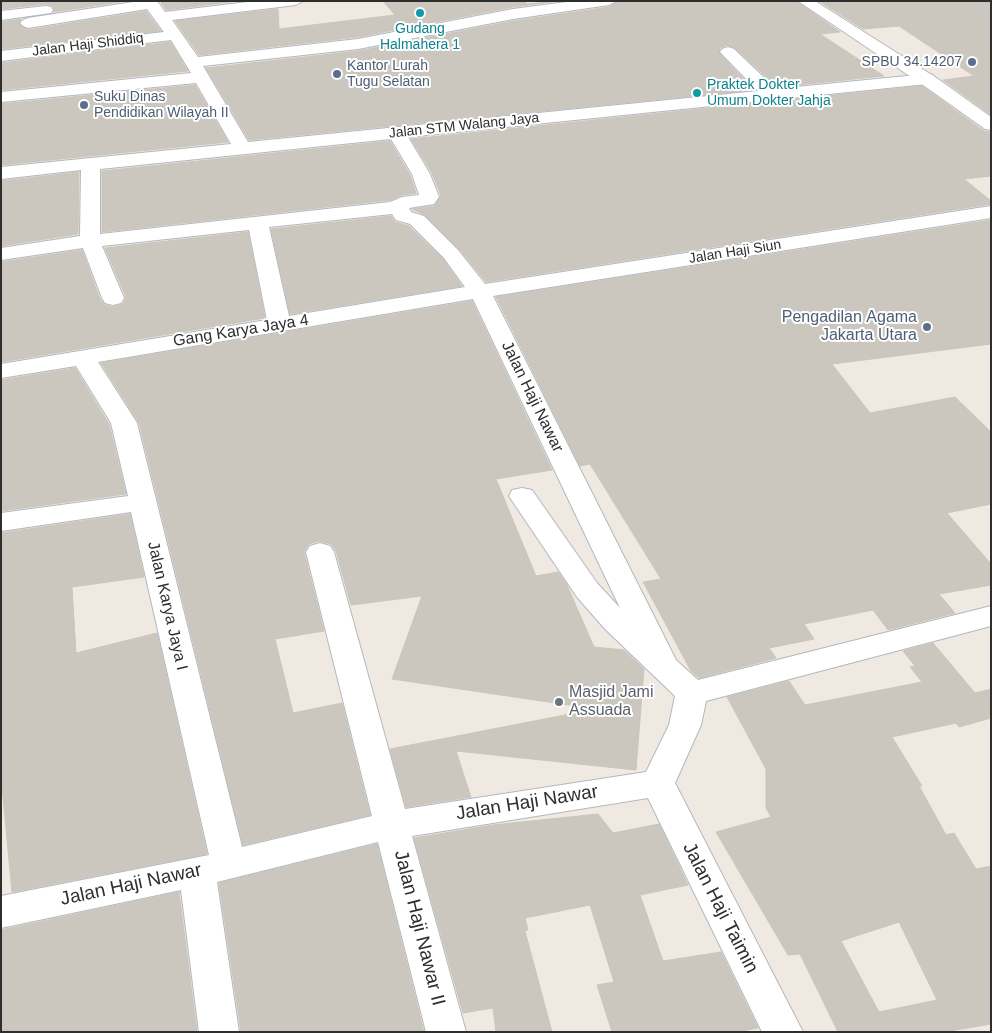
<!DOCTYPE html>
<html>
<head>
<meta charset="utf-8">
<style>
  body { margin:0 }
  #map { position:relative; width:992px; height:1033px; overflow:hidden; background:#efe9e1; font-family:Helvetica,sans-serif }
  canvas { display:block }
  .frame { position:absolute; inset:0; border:2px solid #2e2e2e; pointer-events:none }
</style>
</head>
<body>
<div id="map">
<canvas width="992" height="1033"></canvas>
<div class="frame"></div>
</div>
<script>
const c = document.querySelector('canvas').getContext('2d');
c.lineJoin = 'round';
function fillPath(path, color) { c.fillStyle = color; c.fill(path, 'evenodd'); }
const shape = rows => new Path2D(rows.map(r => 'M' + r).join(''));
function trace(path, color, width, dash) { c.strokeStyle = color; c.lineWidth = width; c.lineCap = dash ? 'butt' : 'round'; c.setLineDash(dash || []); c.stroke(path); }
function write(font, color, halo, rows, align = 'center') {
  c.font = font + ' Helvetica,sans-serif'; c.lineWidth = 4; c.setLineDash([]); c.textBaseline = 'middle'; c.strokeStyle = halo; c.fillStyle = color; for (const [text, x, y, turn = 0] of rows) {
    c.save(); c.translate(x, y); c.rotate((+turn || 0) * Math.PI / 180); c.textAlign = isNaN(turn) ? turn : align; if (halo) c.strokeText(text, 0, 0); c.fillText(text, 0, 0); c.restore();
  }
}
const building = shape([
  [1,1,126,1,54,12,53,6,46,4,1,9,1,1],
  [160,1,238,1,166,10,160,1],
  [383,1,524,1,527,4,558,1,513,7,358,37,199,55,175,21,278,9,279,29,395,15,383,1],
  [618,1,796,1,840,32,820,34,884,76,777,87,735,48,727,45,720,48,719,53,754,90,249,140,206,68,358,51,513,21,609,7,618,1],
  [819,1,991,1,991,115,943,80,974,76,899,26,863,29,819,1],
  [146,11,161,31,1,49,1,22,21,19,19,24,28,30,146,11],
  [170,42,188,71,1,90,1,63,170,42],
  [195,85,228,142,1,165,1,104,195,85],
  [922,86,984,131,991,132,991,176,964,179,991,201,991,204,486,282,459,249,425,215,412,209,434,206,441,196,432,173,411,139,922,86],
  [390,141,410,175,416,193,402,195,390,200,102,232,102,171,390,141],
  [79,172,78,234,1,246,1,181,79,172],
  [391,216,395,222,409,226,443,259,462,286,290,314,271,229,391,216],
  [991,220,991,344,832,364,870,413,955,397,991,432,991,504,947,513,991,564,991,585,939,594,955,613,888,630,873,610,804,624,814,639,769,648,776,658,699,678,691,671,643,582,661,579,590,464,580,466,496,297,991,220],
  [248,232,265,318,1,362,1,262,82,250,100,299,105,305,113,307,123,304,126,297,105,248,248,232],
  [472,301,552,470,496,479,536,576,558,572,566,583,594,647,624,650,644,669,636,770,456,751,471,797,406,807,390,749,596,709,392,679,422,596,351,605,336,551,331,544,319,541,309,544,304,552,324,631,275,639,293,713,342,703,370,815,243,845,139,423,101,363,472,301],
  [75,368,109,424,126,494,1,511,1,380,75,368],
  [130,514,144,577,72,587,76,653,157,633,207,854,12,892,1,776,1,533,130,514],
  [933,643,975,693,991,689,991,718,959,727,956,723,892,737,922,786,919,786,946,835,954,833,976,869,991,866,991,1024,944,1032,838,1032,800,954,788,955,716,832,771,817,766,808,766,769,727,697,789,681,805,705,922,682,910,667,915,666,903,651,933,643],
  [899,922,937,1000,879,1012,841,941,899,922],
  [598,814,613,833,659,824,688,885,640,895,663,961,721,952,758,1028,736,1032,612,1032,597,985,614,982,590,905,525,918,528,930,525,931,552,1032,496,1032,493,1008,463,1013,414,838,493,825,598,814],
  [377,844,424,1032,241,1032,219,883,377,844],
  [179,892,197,1032,1,1032,1,930,179,892]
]);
fillPath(building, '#cbc7bf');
trace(building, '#cbc5ba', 1);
const street = shape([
  [140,1,157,1,165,12,256,1,303,1,296,5,172,20,198,57,358,39,513,9,574,1,616,1,609,5,513,19,358,49,203,66,248,142,758,91,720,52,722,49,728,47,734,49,776,89,927,74,933,75,935,79,933,83,927,84,408,137,430,174,439,197,434,204,409,208,411,212,424,216,458,250,485,284,991,206,991,218,493,296,676,660,698,680,991,606,991,626,706,701,701,725,675,783,803,1032,762,1032,648,798,412,836,466,1032,426,1032,378,842,217,882,239,1032,199,1032,181,890,1,928,1,896,209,855,131,512,1,531,1,513,128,496,111,423,76,366,1,378,1,364,267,320,249,230,102,246,124,298,121,303,113,305,105,303,102,298,83,248,1,260,1,248,80,236,81,170,1,179,1,167,231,144,196,83,1,102,1,92,191,73,171,40,1,61,1,51,164,32,147,9,28,28,23,26,20,23,23,20,28,18,140,1],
  [391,139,412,174,419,195,402,197,390,202,100,234,100,169,391,139],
  [392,214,396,220,410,224,444,258,465,287,289,316,269,227,392,214],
  [473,299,620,608,597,583,532,490,522,488,512,490,509,496,577,597,605,629,675,696,669,725,646,772,405,809,334,552,330,546,320,543,310,546,306,552,372,816,242,847,137,423,98,362,473,299],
  [46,6,51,7,53,10,51,13,1,20,1,11,46,6]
]);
const secondary = shape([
  [798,1,815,1,938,79,991,117,991,130,985,129,926,87,798,1]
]);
trace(street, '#b4b7c1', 2);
trace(secondary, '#b4b7c1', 2);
fillPath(street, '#fff');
fillPath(secondary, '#fff');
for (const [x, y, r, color] of [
  [420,13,5,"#0f9aa8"],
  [972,62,5,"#5c6f8a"],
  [337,74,5,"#5c6f8a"],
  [697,93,5,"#0f9aa8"],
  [84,105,5,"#5c6f8a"],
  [927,327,5,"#5c6f8a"],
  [559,702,5,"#6b7280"]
]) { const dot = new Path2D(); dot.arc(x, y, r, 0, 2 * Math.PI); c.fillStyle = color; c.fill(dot); trace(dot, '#fff', 2); }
write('14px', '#0d838f', '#fff', [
  ["Gudang",420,29],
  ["Halmahera 1",420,45],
  ["Praktek Dokter",707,85,"left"],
  ["Umum Dokter Jahja",707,101,"left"]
]);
write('14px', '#2e2e2e', '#fff', [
  ["Jalan Haji Shiddiq",88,45,-7],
  ["Jalan STM Walang Jaya",464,126,-6],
  ["Jalan Haji Siun",735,252,-9]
]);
write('14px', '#4e5e75', '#fff', [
  ["SPBU 34.14207",962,62,"right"],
  ["Kantor Lurah",347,66],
  ["Tugu Selatan",347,82],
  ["Suku Dinas",94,97],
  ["Pendidikan Wilayah II",94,113]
], 'left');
write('16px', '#4e5e75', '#fff', [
  ["Pengadilan Agama",917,318],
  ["Jakarta Utara",917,336]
], 'right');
write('16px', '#2e2e2e', '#fff', [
  ["Gang Karya Jaya 4",241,331,-9],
  ["Jalan Haji Nawar",532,397,64],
  ["Jalan Karya Jaya I",167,606,77]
]);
write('16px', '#5b616d', '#fff', [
  ["Masjid Jami",569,693],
  ["Assuada",569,711]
], 'left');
write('19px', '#2e2e2e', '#fff', [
  ["Jalan Haji Nawar",527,803,-9],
  ["Jalan Haji Nawar",131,885,-12],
  ["Jalan Haji Taimin",720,908,63],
  ["Jalan Haji Nawar II",419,928,76]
]);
</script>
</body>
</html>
